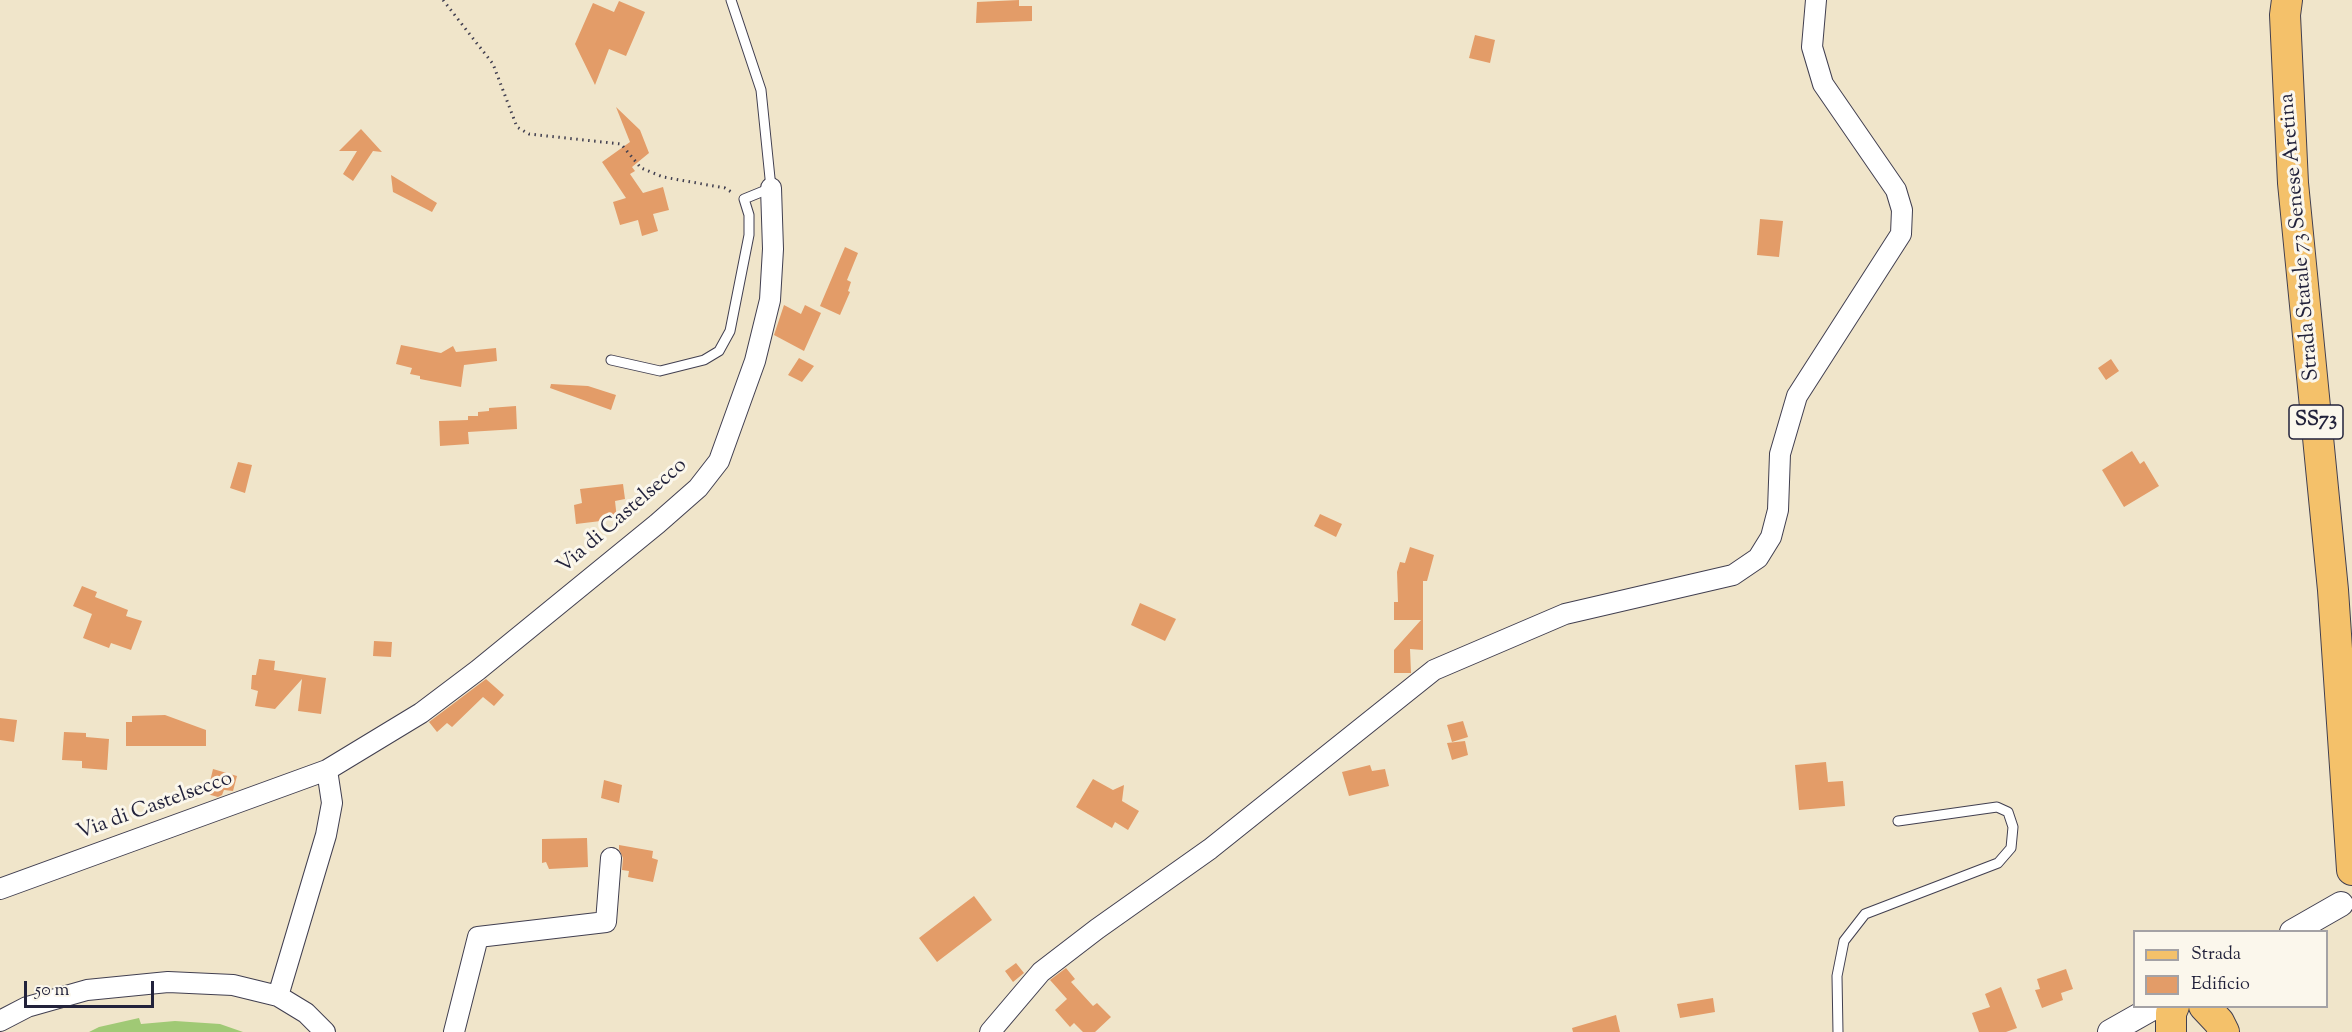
<!DOCTYPE html>
<html>
<head>
<meta charset="utf-8">
<style>
  body { margin:0 }
  #map { position:relative; width:2352px; height:1032px; overflow:hidden; background:#f0e5ca; font-family:"Sorts Mill Goudy",serif }
  canvas { display:block }
  .legend { position:absolute; left:2133px; top:930px; width:195px; height:78px; box-sizing:border-box; background:#fbf7ec; border:2px solid #a4a2a5; margin:0; padding:8px 10px; list-style:none; font-size:18px; color:#22223b }
  .legend li { display:flex; align-items:center; gap:12px; height:30px }
  .legend b { width:30px; border:2px solid #a4a2a5 }
  .scale { position:absolute; left:24px; top:981px; width:130px; height:27px; box-sizing:border-box; border:3px solid #22223b; border-top:0; padding-left:8px; font-size:18px; line-height:21px; white-space:nowrap; color:#22223b; -webkit-text-stroke:4px #fbf7ec; paint-order:stroke }
</style>
</head>
<body>
<div id="map">
<canvas width="2352" height="1032"></canvas>
<ul class="legend">
<li><b style="height:8px;background:#f4c16a"></b>Strada</li>
<li><b style="height:16px;background:#e39c68"></b>Edificio</li>
</ul>
<div class="scale">50 m</div>
</div>
<script>
const c = document.querySelector('canvas').getContext('2d');
c.lineJoin = 'round';
function fillPath(path, color) { c.fillStyle = color; c.fill(path, 'evenodd'); }
const shape = rows => new Path2D(rows.map(r => 'M' + r).join(''));
function trace(path, color, width, dash) { c.strokeStyle = color; c.lineWidth = width; c.lineCap = dash ? 'butt' : 'round'; c.setLineDash(dash || []); c.stroke(path); }
function write(font, color, halo, rows, align = 'center') {
  c.font = font + ' "Sorts Mill Goudy",serif'; c.lineWidth = 6; c.setLineDash([]); c.textBaseline = 'middle'; c.strokeStyle = halo; c.fillStyle = color; for (const [text, x, y, turn = 0] of rows) {
    c.save(); c.translate(x, y); c.rotate((+turn || 0) * Math.PI / 180); c.textAlign = isNaN(turn) ? turn : align; if (halo) c.strokeText(text, 0, 0); c.fillText(text, 0, 0); c.restore();
  }
}
fillPath(shape([
  [139,1018,141,1024,175,1021,220,1024,243,1032,89,1032,99,1027]
]), '#a0c975');
fillPath(shape([
  [1019,0,1019,6,1032,6,1032,21,976,23,977,2],
  [619,1,645,12,626,56,609,49,595,85,575,44,593,3,614,12],
  [1475,35,1495,40,1490,63,1469,58],
  [616,107,640,130,649,153,632,167,635,171,630,174,643,193,663,187,669,210,653,214,658,231,642,236,638,220,620,225,613,202,626,198,602,162,630,142],
  [361,129,382,152,373,151,353,181,343,174,357,151,339,151],
  [391,175,437,203,432,212,393,192],
  [1760,219,1783,221,1779,257,1757,255],
  [845,247,858,253,847,280,851,282,848,291,850,292,840,315,820,306],
  [784,305,801,314,805,305,821,313,804,351,774,335],
  [401,345,441,353,453,346,456,352,496,348,497,361,464,365,461,387,420,379,420,376,410,374,412,368,396,364],
  [799,358,814,366,802,382,788,375],
  [2111,359,2119,371,2106,380,2098,368],
  [551,384,588,386,616,395,611,410,550,388],
  [516,406,517,429,468,432,469,444,440,446,439,421,468,420,468,425,468,416,478,416,478,412,489,411,489,408],
  [2132,451,2140,464,2144,461,2159,486,2124,507,2102,470],
  [238,462,252,465,245,493,230,488],
  [623,484,625,499,615,501,617,519,576,524,574,505,582,503,580,489],
  [1320,514,1342,524,1336,537,1314,526],
  [1410,547,1434,555,1427,581,1423,581,1423,650,1410,649,1411,673,1394,673,1394,650,1421,620,1394,620,1394,602,1398,602,1397,572,1400,562,1405,563],
  [82,586,97,592,95,597,128,610,126,616,142,621,131,650,111,643,109,648,83,638,92,614,73,606],
  [1140,603,1176,619,1165,641,1131,625],
  [374,641,392,642,391,657,373,656],
  [259,659,275,661,274,670,326,678,321,714,298,711,302,679,275,709,255,706,258,691,251,689,252,675,256,675],
  [486,679,504,695,494,706,483,697,452,727,447,723,437,732,429,722],
  [165,715,206,730,206,746,126,746,126,722,132,722,132,716],
  [0,718,17,720,14,742,0,740],
  [1463,721,1468,737,1452,742,1447,725],
  [64,732,86,733,86,737,109,739,107,770,82,768,82,761,62,760],
  [1465,741,1468,755,1452,760,1447,743],
  [1826,762,1828,782,1843,781,1845,806,1799,810,1795,765],
  [1370,765,1372,771,1385,769,1389,786,1349,796,1342,772],
  [213,769,237,776,233,791,224,790,222,795,218,797,207,794],
  [1093,779,1113,790,1124,785,1122,801,1139,811,1128,830,1115,822,1112,828,1076,807],
  [604,780,622,785,619,803,601,798],
  [587,838,588,867,549,869,546,862,542,863,542,839],
  [619,845,653,851,652,858,658,860,653,882,628,877,629,871,622,870,623,858,619,849],
  [974,896,992,920,937,962,919,938],
  [1016,963,1024,973,1013,982,1005,971],
  [1066,968,1075,979,1071,982,1093,1006,1097,1003,1111,1017,1095,1032,1083,1032,1074,1023,1070,1027,1055,1010,1067,999,1050,980],
  [2066,969,2073,989,2061,993,2063,1000,2042,1008,2035,990,2040,989,2037,979],
  [2001,987,2017,1028,2006,1032,1979,1032,1972,1013,1990,1007,1985,994],
  [1713,998,1715,1012,1680,1018,1677,1004],
  [1616,1015,1620,1032,1573,1032,1572,1028]
]), '#e39c68');
const service = shape([
  [611,360,660,371,704,360,719,351,730,331,749,235,749,215,744,199,771,188,761,90,731,0],
  [1838,1032,1837,976,1844,941,1865,914,1998,863,2011,848,2013,827,2008,812,1997,807,1898,821]
]);
const minor = shape([
  [0,889,327,770],
  [278,996,326,835,332,803,327,770,421,713,478,670,657,524,698,488,719,461,755,361,770,300,773,249,771,188],
  [0,1021,27,1007,87,990,168,982,233,985,278,996,306,1013,325,1032],
  [454,1032,478,937,606,922,611,858],
  [990,1032,1041,972,1097,929,1210,849,1434,670,1565,614,1733,575,1758,558,1771,537,1778,510,1780,454,1797,396,1901,234,1902,210,1896,190,1823,84,1812,47,1816,0]
]);
const tertiary = shape([
  [2292,932,2341,904],
  [2110,1032,2156,1006]
]);
const primary = shape([
  [2287,0,2285,15,2293,183,2333,590,2352,870],
  [2204,1006,2219,1022,2224,1032],
  [2171,1032,2171,1013,2174,1006]
]);
trace(service, '#413f50', 11);
trace(minor, '#413f50', 22);
trace(tertiary, '#413f50', 26);
trace(primary, '#413f50', 32);
trace(shape([
  [443,0,493,64,517,127,529,134,621,144,641,168,663,177,725,188,733,193]
]), '#413f50', 3, [1.5, 4.5]);
trace(service, '#fff', 9);
trace(minor, '#fff', 20);
trace(tertiary, '#fff', 24);
trace(primary, '#f4c16a', 30);
for (const [x, y, w] of [
  [2316,422,54]
]) { const box = new Path2D(); box.roundRect(x - w / 2, y - 17, w, 34, 4.5); c.fillStyle = '#fbf7ec'; c.fill(box); trace(box, '#22223b', 1.5); }
write('bold 20px', '#22223b', null, [
  ["SS73",2316,422]
]);
write('21px', '#22223b', '#fbf7ec', [
  ["Strada Statale 73 Senese Aretina",2301,237,-95],
  ["Via di Castelsecco",623,517,-41],
  ["Via di Castelsecco",155,807,-20]
]);
</script>
</body>
</html>
